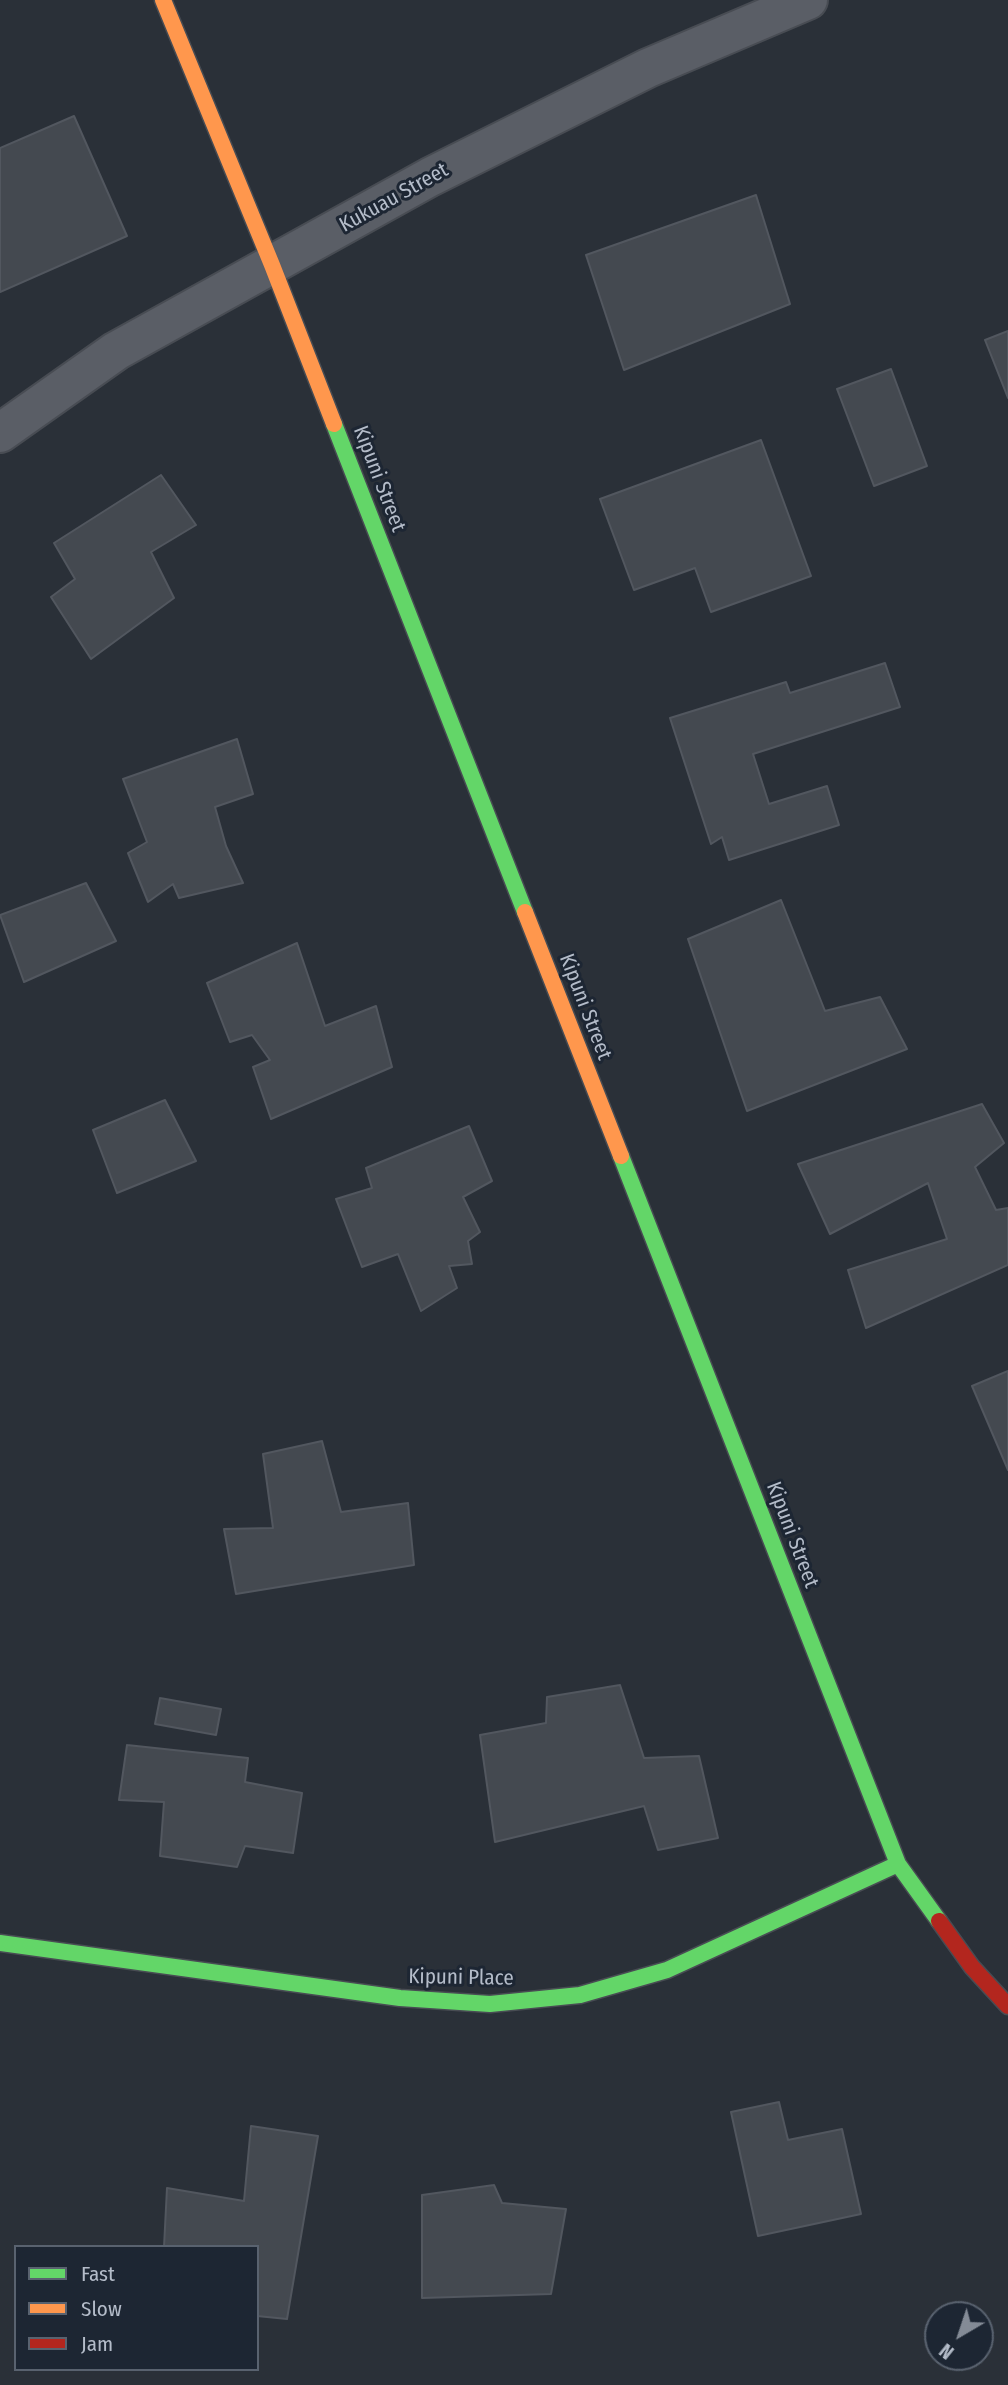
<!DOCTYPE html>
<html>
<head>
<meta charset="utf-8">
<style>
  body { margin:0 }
  #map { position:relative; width:1008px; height:2385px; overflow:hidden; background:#2a3038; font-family:"Fira Sans Condensed",sans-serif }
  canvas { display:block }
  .legend { position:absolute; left:14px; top:2245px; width:245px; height:126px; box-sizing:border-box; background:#1d2633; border:2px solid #59626f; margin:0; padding:9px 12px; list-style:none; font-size:21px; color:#b4bcc9 }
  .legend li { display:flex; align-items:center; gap:14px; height:35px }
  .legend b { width:35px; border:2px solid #59626f }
  .north { position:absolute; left:924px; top:2301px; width:70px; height:70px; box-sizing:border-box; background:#1d2633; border:2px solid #59626f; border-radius:50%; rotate:219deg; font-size:19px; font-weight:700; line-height:28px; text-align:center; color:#b4bcc9 }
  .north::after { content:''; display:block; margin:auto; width:24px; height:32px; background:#848b96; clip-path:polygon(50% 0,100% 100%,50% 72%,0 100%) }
</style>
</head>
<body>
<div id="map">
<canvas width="1008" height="2385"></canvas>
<ul class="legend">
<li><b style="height:9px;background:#63d668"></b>Fast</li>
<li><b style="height:9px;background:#ff974d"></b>Slow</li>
<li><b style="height:9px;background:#b3261e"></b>Jam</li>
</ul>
<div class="north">N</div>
</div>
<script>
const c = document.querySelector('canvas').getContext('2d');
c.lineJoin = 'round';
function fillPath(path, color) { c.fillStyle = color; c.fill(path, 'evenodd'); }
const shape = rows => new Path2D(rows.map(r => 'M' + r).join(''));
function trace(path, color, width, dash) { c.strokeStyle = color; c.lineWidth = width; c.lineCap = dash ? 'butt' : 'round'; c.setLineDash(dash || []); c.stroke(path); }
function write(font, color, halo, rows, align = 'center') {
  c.font = font + ' "Fira Sans Condensed",sans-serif'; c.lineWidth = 6; c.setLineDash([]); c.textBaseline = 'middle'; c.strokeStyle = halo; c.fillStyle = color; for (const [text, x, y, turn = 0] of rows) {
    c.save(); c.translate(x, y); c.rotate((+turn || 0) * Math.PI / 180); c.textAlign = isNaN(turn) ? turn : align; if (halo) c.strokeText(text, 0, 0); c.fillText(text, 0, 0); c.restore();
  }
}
const building = shape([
  [74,116,127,236,0,292,0,148,74,116],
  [756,195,790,304,624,370,586,255,756,195],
  [1008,331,1008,398,985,340,1008,331],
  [891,369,927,466,874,486,837,389,891,369],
  [761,440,811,576,711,612,695,568,634,590,600,499,761,440],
  [161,475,196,525,151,552,174,598,91,659,51,597,75,579,54,543,161,475],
  [885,663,900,707,753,754,769,804,827,786,839,825,729,860,722,837,711,844,670,718,786,682,790,693,885,663],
  [237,739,253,794,215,807,226,846,243,883,179,898,173,884,148,902,128,853,147,842,123,779,237,739],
  [86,883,116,941,24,982,0,915,86,883],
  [781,900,825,1011,880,997,907,1049,747,1111,688,939,781,900],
  [297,943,325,1026,376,1006,392,1067,271,1119,253,1067,270,1060,252,1035,230,1042,207,983,297,943],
  [165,1100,196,1161,117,1193,93,1130,165,1100],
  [982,1104,1004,1143,975,1167,996,1210,1008,1208,1008,1265,866,1328,848,1270,947,1239,928,1183,830,1234,798,1164,982,1104],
  [469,1126,492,1181,463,1197,480,1232,468,1241,472,1264,449,1266,457,1288,421,1311,398,1254,362,1267,336,1199,372,1188,366,1168,469,1126],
  [1008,1371,1008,1470,972,1386,1008,1371],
  [322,1441,341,1512,408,1503,414,1565,236,1594,224,1529,273,1528,263,1454,322,1441],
  [620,1685,644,1758,699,1756,718,1838,658,1850,644,1806,495,1842,480,1735,546,1723,547,1697,620,1685],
  [160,1698,221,1709,216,1735,155,1724,160,1698],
  [127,1745,248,1758,245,1782,302,1793,293,1853,245,1846,237,1867,160,1856,164,1802,119,1800,127,1745],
  [779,2102,788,2140,842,2129,861,2214,758,2236,731,2112,779,2102],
  [251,2126,318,2136,287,2319,257,2316,257,2247,164,2247,167,2188,244,2201,251,2126],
  [494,2185,502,2203,566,2209,551,2294,422,2298,422,2195,494,2185]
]);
fillPath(building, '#444950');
trace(building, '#52575f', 2);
const street = shape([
  [0,433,116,351,430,177,648,68,808,0]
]);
const fast = shape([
  [334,424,525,912],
  [621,1156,898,1864,939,1921],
  [0,1943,400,1998,490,2004,580,1995,667,1970,898,1864]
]);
const slow = shape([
  [163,0,272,265,334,424],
  [525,912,621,1156]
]);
const jam = shape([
  [939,1921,972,1967,1008,2006]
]);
trace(street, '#484c53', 42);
trace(fast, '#484c53', 19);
trace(slow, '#484c53', 19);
trace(jam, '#484c53', 19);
trace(street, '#5a5e66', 38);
trace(fast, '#63d668', 16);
trace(slow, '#ff974d', 16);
trace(jam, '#b3261e', 16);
write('21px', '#b4bcc9', '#1d2633', [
  ["Kukuau Street",394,198,-29],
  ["Kipuni Street",379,479,69],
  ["Kipuni Street",585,1007,69],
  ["Kipuni Street",792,1535,69],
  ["Kipuni Place",461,1978,1]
]);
</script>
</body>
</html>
